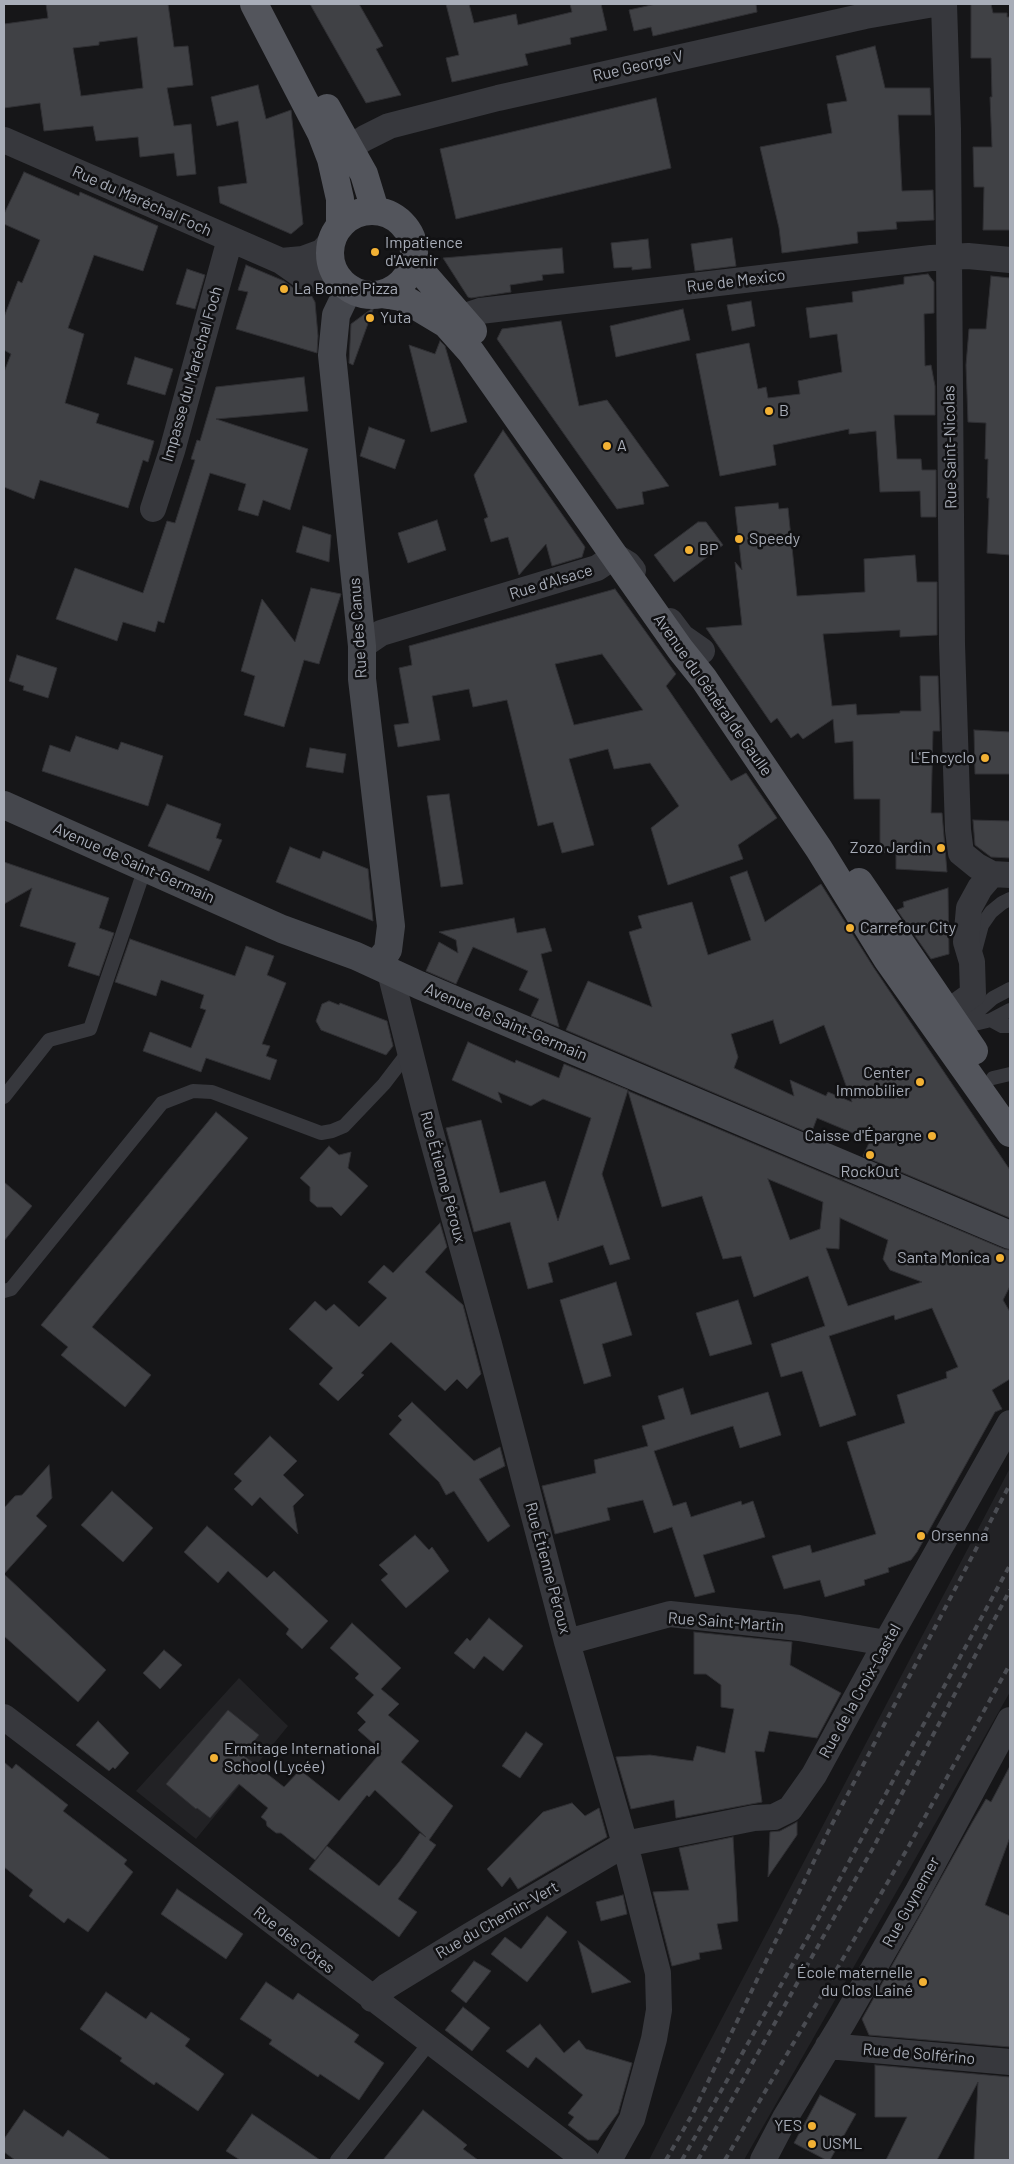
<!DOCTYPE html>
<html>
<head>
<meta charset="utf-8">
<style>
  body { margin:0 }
  #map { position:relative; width:1014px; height:2164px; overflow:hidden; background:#161618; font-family:Barlow,sans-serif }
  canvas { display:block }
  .frame { position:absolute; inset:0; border:5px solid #a8adb8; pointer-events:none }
</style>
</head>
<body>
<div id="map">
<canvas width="1014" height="2164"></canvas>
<div class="frame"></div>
</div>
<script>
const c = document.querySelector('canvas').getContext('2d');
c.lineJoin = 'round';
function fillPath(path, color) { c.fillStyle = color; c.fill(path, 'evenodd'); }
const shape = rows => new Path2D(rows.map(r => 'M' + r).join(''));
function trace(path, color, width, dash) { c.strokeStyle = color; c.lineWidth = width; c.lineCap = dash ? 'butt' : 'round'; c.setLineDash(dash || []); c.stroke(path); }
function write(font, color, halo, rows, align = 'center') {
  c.font = font + ' Barlow,sans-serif'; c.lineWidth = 5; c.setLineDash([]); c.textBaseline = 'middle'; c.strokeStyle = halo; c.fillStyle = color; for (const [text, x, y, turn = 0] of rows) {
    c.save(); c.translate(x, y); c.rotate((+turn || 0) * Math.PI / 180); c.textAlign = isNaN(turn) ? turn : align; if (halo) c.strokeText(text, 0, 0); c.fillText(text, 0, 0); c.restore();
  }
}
fillPath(shape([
  [1010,1468,1010,1692,744,2160,649,2160,698,2064],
  [239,1678,288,1726,196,1839,136,1791]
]), '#222225');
const building = shape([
  [46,4,168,4,174,47,188,46,193,85,167,88,174,126,191,124,196,174,177,176,174,153,140,157,138,137,96,141,93,126,44,131,40,103,4,108,4,24,48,18,46,4],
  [137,37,143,88,81,96,73,48,99,45,99,42,137,37],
  [310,4,359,4,383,46,376,49,401,95,366,103,310,4],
  [446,4,469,4,474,23,516,14,518,25,572,12,570,4,601,4,607,30,570,38,571,44,525,54,528,65,452,82,446,58,459,55,446,4],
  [656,4,756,4,757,12,653,36,651,27,634,31,629,10,656,4],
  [971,4,991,4,993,13,1007,13,1007,17,1010,17,1010,230,983,230,984,187,974,187,973,147,992,147,990,97,992,97,991,58,971,58,971,4],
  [875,46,885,88,930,88,931,115,898,115,902,191,933,190,934,220,896,222,897,229,857,232,858,243,782,253,779,228,760,147,832,133,827,104,847,101,836,56,875,46],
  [258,85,266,119,291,110,303,224,291,234,220,203,218,187,247,183,238,121,217,126,211,97,258,85],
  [656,98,671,168,456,219,440,149,656,98],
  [24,172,79,196,80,192,158,226,143,271,94,255,68,328,84,334,65,403,99,414,96,423,154,441,148,462,143,460,128,508,40,480,34,499,4,487,4,372,11,354,4,350,4,317,18,281,22,283,40,240,4,224,4,214,24,172],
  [732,238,736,266,695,271,691,244,732,238],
  [648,239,651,268,632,270,632,267,614,268,611,243,648,239],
  [562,248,564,273,542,275,543,280,510,285,511,292,471,298,468,297,443,258,562,248],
  [246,265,284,281,296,290,310,293,315,302,318,336,317,353,236,329,248,292,238,290,246,265],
  [187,269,205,275,195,309,176,304,187,269],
  [928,274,934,282,934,313,924,314,925,366,931,365,935,386,935,415,894,415,897,459,921,459,922,470,936,470,936,517,921,517,920,491,880,492,876,431,849,434,849,429,773,445,776,465,720,476,696,354,749,343,758,389,766,387,768,398,800,394,798,381,842,372,837,334,810,338,806,308,853,302,852,292,904,284,904,277,928,274],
  [991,276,1010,278,1010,555,987,553,989,498,987,498,988,459,985,459,986,423,968,422,966,365,969,329,986,329,991,276],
  [751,301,755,326,732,331,727,305,751,301],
  [374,307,353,365,349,363,351,324,374,307],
  [683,309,690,340,616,357,610,326,683,309],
  [561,321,579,406,607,400,669,486,642,492,644,504,617,509,497,339,502,329,561,321],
  [440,341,445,346,467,422,431,432,409,345,435,354,440,341],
  [135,357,173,369,165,395,127,384,135,357],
  [304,377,308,411,216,419,308,449,290,510,263,500,258,516,238,510,246,484,210,473,164,623,158,621,155,632,123,622,117,641,56,619,75,568,143,593,167,521,175,523,195,460,191,459,197,440,200,441,216,387,304,377],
  [369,427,405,440,395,469,360,456,369,427],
  [503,430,585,547,582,557,552,566,546,544,519,575,508,537,491,542,484,519,488,517,474,475,503,430],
  [778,503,779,509,788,508,797,596,865,592,864,559,915,555,917,582,937,582,937,635,900,637,900,630,823,634,832,706,856,704,857,715,900,713,900,711,921,711,920,676,938,676,940,731,933,731,931,813,942,813,947,872,896,869,896,853,880,852,880,799,854,799,853,741,835,743,833,719,803,739,798,733,791,738,777,718,771,723,706,628,742,625,735,562,742,570,735,507,778,503],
  [437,520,446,550,408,563,398,533,437,520],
  [698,522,706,522,723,545,674,582,654,555,698,522],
  [303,526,331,535,329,562,296,552,303,526],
  [311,588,341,594,319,664,304,660,284,727,244,715,255,676,241,671,262,599,295,642,311,588],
  [615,589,676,674,666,686,731,781,746,773,777,818,738,845,743,859,668,885,651,828,679,806,650,763,614,769,608,749,569,759,594,845,562,853,553,822,538,826,507,700,473,707,469,689,432,696,440,740,398,747,394,725,409,723,399,668,412,665,409,646,615,589],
  [602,654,643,710,574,725,555,664,602,654],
  [17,655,57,668,48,698,23,690,24,686,9,681,17,655],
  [974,730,1010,732,1010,774,975,774,974,730],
  [76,736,118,750,121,742,163,756,148,806,42,771,50,745,70,752,76,736],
  [310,748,346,754,343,773,306,767,310,748],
  [449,794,463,884,441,887,427,796,449,794],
  [167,804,221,824,216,838,222,840,209,871,148,846,167,804],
  [973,820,1010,821,1010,858,991,857,975,845,973,820],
  [290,847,320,859,323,851,368,869,373,921,276,882,290,847],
  [4,862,109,898,99,928,114,933,99,976,68,966,76,943,20,926,32,888,4,904,4,862],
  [747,871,765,922,821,884,874,968,1010,1170,1010,1218,863,1156,870,1141,848,1131,817,1118,811,1134,566,1030,588,981,652,1007,629,932,642,928,638,916,692,902,708,955,751,940,730,877,747,871],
  [773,1020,780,1044,824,1025,852,1102,828,1092,826,1096,790,1080,794,1096,734,1068,738,1057,731,1034,773,1020],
  [948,888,949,954,931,959,897,910,904,907,903,902,948,888],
  [514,918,517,933,545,928,552,951,541,954,559,1027,531,1016,539,999,519,990,528,971,473,947,456,984,426,971,439,942,458,953,456,940,439,932,514,918],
  [130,939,235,976,246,946,274,956,267,975,286,983,262,1044,270,1046,266,1056,277,1060,270,1080,206,1058,201,1072,143,1051,150,1032,191,1048,206,1010,200,1008,204,995,161,980,156,996,115,982,130,939],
  [329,1001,339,1005,340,1003,387,1021,393,1046,386,1055,321,1030,316,1021,322,1004,329,1001],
  [468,1042,515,1063,516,1060,559,1078,564,1064,628,1090,602,1174,630,1259,610,1265,603,1245,548,1263,553,1282,528,1289,510,1222,474,1232,446,1128,481,1120,500,1193,545,1181,558,1221,591,1118,543,1099,531,1106,498,1092,502,1103,452,1080,468,1042],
  [628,1091,1004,1249,1010,1250,1010,1286,1003,1300,1010,1312,1010,1379,992,1390,1002,1409,995,1412,917,1552,911,1560,888,1568,889,1572,864,1580,865,1585,825,1597,820,1580,784,1589,772,1556,810,1545,812,1553,876,1534,847,1442,905,1423,897,1395,947,1378,946,1372,958,1367,932,1308,895,1320,894,1315,829,1336,856,1415,820,1427,802,1371,781,1377,771,1344,825,1326,808,1276,754,1297,741,1256,723,1259,702,1196,662,1207,628,1091],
  [768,1179,823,1202,820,1229,790,1240,768,1179],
  [840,1218,888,1240,883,1259,890,1270,922,1282,848,1306,826,1248,839,1249,840,1218],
  [216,1112,248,1138,92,1327,151,1375,125,1407,61,1355,68,1347,41,1325,216,1112],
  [329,1146,339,1155,351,1152,348,1168,368,1186,341,1216,332,1207,317,1207,310,1201,310,1187,300,1178,329,1146],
  [4,1182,32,1206,4,1241,4,1182],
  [440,1223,447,1247,425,1272,463,1305,481,1374,467,1389,457,1379,445,1391,391,1342,361,1373,364,1375,338,1401,319,1384,333,1368,289,1329,315,1301,326,1311,334,1304,359,1327,387,1298,368,1282,384,1265,393,1273,440,1223],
  [616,1282,632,1335,602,1344,611,1376,584,1384,560,1300,616,1282],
  [738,1300,752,1344,710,1356,696,1313,738,1300],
  [683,1388,691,1415,768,1392,781,1435,740,1448,733,1426,654,1451,673,1506,686,1502,691,1517,741,1501,742,1505,753,1501,765,1537,703,1555,715,1592,695,1597,672,1527,654,1533,643,1500,607,1508,610,1520,555,1534,542,1486,596,1473,594,1460,648,1446,642,1426,665,1419,658,1396,683,1388],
  [412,1402,474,1461,500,1447,505,1466,479,1479,510,1526,488,1542,454,1491,446,1495,439,1482,389,1434,402,1420,398,1416,412,1402],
  [270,1436,297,1461,283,1475,304,1495,293,1506,298,1534,260,1497,252,1506,234,1489,242,1481,234,1474,270,1436],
  [49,1465,52,1498,36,1516,47,1526,4,1574,106,1670,78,1702,4,1636,4,1508,15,1496,22,1495,49,1465],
  [112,1491,153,1528,123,1562,81,1525,112,1491],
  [207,1526,267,1578,274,1571,328,1621,302,1649,286,1634,289,1629,228,1571,218,1583,184,1552,207,1526],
  [415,1535,429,1550,432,1547,449,1571,406,1608,381,1580,388,1574,379,1565,415,1535],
  [489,1618,523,1646,503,1671,484,1656,474,1669,454,1653,467,1638,470,1641,489,1618],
  [352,1623,401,1668,381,1689,399,1704,388,1715,419,1741,401,1762,453,1806,429,1840,436,1845,398,1899,417,1912,399,1937,309,1869,327,1846,379,1886,399,1862,420,1833,426,1837,375,1790,369,1797,367,1795,315,1860,281,1833,276,1833,267,1826,266,1821,261,1817,268,1808,239,1784,210,1818,197,1808,196,1809,166,1784,228,1710,259,1735,243,1755,284,1787,300,1770,339,1801,382,1751,358,1730,366,1722,357,1713,374,1695,355,1678,359,1674,330,1648,352,1623],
  [694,1632,792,1642,790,1665,841,1693,817,1738,769,1731,764,1752,755,1751,762,1802,676,1818,674,1800,631,1809,616,1757,650,1755,693,1761,697,1746,725,1753,734,1709,721,1707,721,1685,706,1674,694,1674,694,1632],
  [164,1650,182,1665,160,1689,143,1673,164,1650],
  [98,1721,129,1753,115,1769,113,1767,109,1771,76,1745,98,1721],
  [526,1732,543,1744,520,1778,502,1766,526,1732],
  [4,1762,12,1769,16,1764,68,1805,63,1811,127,1860,124,1864,133,1872,88,1932,68,1918,64,1923,29,1896,33,1890,4,1867,4,1762],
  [1010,1766,1010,1837,985,1905,1010,1916,1010,2047,869,2035,862,2019,973,1821,986,1799,991,1802,1010,1766],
  [572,1803,585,1816,599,1808,607,1837,518,1889,510,1877,502,1887,487,1869,543,1812,572,1803],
  [797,1822,797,1835,768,1877,770,1832,780,1831,797,1822],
  [733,1837,738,1921,717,1924,722,1949,699,1953,700,1959,672,1966,653,1892,689,1890,679,1848,733,1837],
  [177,1889,243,1934,226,1959,161,1914,177,1889],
  [623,1895,627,1914,601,1921,596,1902,623,1895],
  [547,1916,567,1932,527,1982,491,1954,505,1937,521,1949,547,1916],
  [578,1941,631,1982,592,1993,578,1941],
  [474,1961,491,1971,466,2003,451,1991,474,1961],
  [266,1982,293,2000,298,1993,359,2035,354,2042,384,2063,359,2100,320,2074,318,2077,269,2044,272,2040,240,2019,266,1982],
  [106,1992,146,2019,151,2012,190,2039,185,2046,224,2074,198,2111,156,2082,154,2085,120,2061,122,2058,80,2029,106,1992],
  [463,2007,490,2028,472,2051,445,2030,463,2007],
  [540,2024,564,2053,579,2040,586,2049,632,2063,618,2113,598,2140,588,2140,568,2125,574,2117,568,2113,583,2095,536,2057,528,2068,506,2051,540,2024],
  [875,2065,1010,2077,1010,2160,974,2160,978,2082,937,2160,886,2160,907,2117,875,2117,875,2065],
  [820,2095,856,2114,830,2160,826,2160,794,2143,820,2095],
  [24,2110,63,2137,68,2130,111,2160,15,2160,4,2152,4,2139,24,2110],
  [423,2110,467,2145,463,2149,478,2160,383,2160,423,2110],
  [252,2114,320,2160,240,2160,226,2151,252,2114]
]);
fillPath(building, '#404145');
trace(building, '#303034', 1);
trace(shape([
  [975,951,982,925,991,912,1002,903,1010,899],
  [991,1020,1002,1026,1010,1026],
  [962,1027,991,1020,1010,1010],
  [959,1028,993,998,1010,989],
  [993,1078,1010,1074],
  [4,1097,49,1040,90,1029,145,868],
  [4,1291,11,1289,162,1103,193,1091,212,1092,321,1133,332,1131,344,1126,384,1084,410,1050],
  [337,2160,431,2041]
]), '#37383d', 14);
trace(shape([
  [944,4,948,129,952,644,958,830,961,853,977,866,992,874,1010,875],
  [4,140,281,261,304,277,345,285],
  [349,148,365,138,389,126,498,98,865,16,934,4],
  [281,261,303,259,322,252,331,242],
  [462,317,480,311,931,258,968,256,1010,260],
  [153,509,172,451,230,239],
  [670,621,682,637,702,651],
  [362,646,381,633,597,568,615,556,628,564,633,570],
  [390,972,428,1123,489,1344,567,1642,625,1844,658,1973,659,2010,654,2039,632,2119,609,2160],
  [930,1005,935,1012,948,1012,973,994,972,962,966,942,969,908,980,888,992,874],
  [567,1642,670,1614,799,1628,886,1643],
  [4,1717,586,2160],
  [372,1999,387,1986,469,1936,625,1844,754,1818,774,1817,790,1809,814,1775,886,1643,1010,1423],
  [828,2046,1010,2062],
  [763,2160,785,2118,843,2022,918,1891,1010,1720]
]), '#37383d', 26);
trace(shape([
  [349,288,336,315,332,355,362,646,362,679,391,926,388,950,376,965],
  [4,805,282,929,356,956,419,985,1010,1235]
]), '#45474d', 28);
trace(shape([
  [254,4,321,133,331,159,340,199,340,225],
  [327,108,364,174,375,210],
  '330 253a42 42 0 1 1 84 0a42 42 0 1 1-84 0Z',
  [413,262,473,331],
  [381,294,401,297,446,324,471,352,680,649,704,679,819,849,887,959,1010,1133],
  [859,882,974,1051]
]), '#53555c', 28);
trace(shape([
  [666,2160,693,2113,828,1832,1010,1484],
  [682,2160,812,1930,1010,1565],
  [698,2160,873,1848,1010,1590],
  [725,2160,906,1851,1010,1664]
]), '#4a4c52', 4, [6, 5]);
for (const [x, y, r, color] of [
  [375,252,5,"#f2b134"],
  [284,289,5,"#f2b134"],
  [370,318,5,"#f2b134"],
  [769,411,5,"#f2b134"],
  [607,446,5,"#f2b134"],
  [739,539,5,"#f2b134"],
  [689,550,5,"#f2b134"],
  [985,758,5,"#f2b134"],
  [941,848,5,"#f2b134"],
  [850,928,5,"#f2b134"],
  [920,1082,5,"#f2b134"],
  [932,1136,5,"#f2b134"],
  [870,1155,5,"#f2b134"],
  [1000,1258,5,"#f2b134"],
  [921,1536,5,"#f2b134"],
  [214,1758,5,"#f2b134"],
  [923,1982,5,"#f2b134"],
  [812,2126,5,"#f2b134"],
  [812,2144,5,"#f2b134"]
]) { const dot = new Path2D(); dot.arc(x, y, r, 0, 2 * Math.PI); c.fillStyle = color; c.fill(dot); trace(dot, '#111113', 2); }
write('16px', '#a8adb8', '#111113', [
  ["Rue George V",638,66,-13],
  ["Rue du Maréchal Foch",142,201,24],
  ["Rue de Mexico",736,281,-7],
  ["Impasse du Maréchal Foch",192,374,-74],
  ["Rue Saint-Nicolas",950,447,-91],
  ["Rue d'Alsace",551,582,-17],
  ["Rue des Canus",358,628,-94],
  ["Avenue du Général de Gaulle",713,695,55],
  ["Avenue de Saint-Germain",134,863,24],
  ["Avenue de Saint-Germain",506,1022,23],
  ["Rue Étienne Péroux",443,1177,75],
  ["Rue Étienne Péroux",548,1568,75],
  ["Rue Saint-Martin",726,1622,4],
  ["Rue de la Croix-Castel",860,1691,-61],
  ["Rue Guynemer",911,1902,-61],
  ["Rue du Chemin-Vert",497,1920,-30],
  ["Rue des Côtes",294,1940,38],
  ["Rue de Solférino",919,2054,5]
]);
write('16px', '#a8adb8', '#111113', [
  ["Impatience",385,243],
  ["d'Avenir",385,261],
  ["La Bonne Pizza",294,289],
  ["Yuta",380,318],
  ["B",779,411],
  ["A",617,446],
  ["Speedy",749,539],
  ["BP",699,550],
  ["L'Encyclo",975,758,"right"],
  ["Zozo Jardin",931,848,"right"],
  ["Carrefour City",860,928],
  ["Center",910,1073,"right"],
  ["Immobilier",910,1091,"right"],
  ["Caisse d'Épargne",922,1136,"right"],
  ["RockOut",870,1172,"center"],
  ["Santa Monica",990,1258,"right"],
  ["Orsenna",931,1536],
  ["Ermitage International",224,1749],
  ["School (Lycée)",224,1767],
  ["École maternelle",913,1973,"right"],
  ["du Clos Lainé",913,1991,"right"],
  ["YES",802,2126,"right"],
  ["USML",822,2144]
], 'left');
</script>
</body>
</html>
